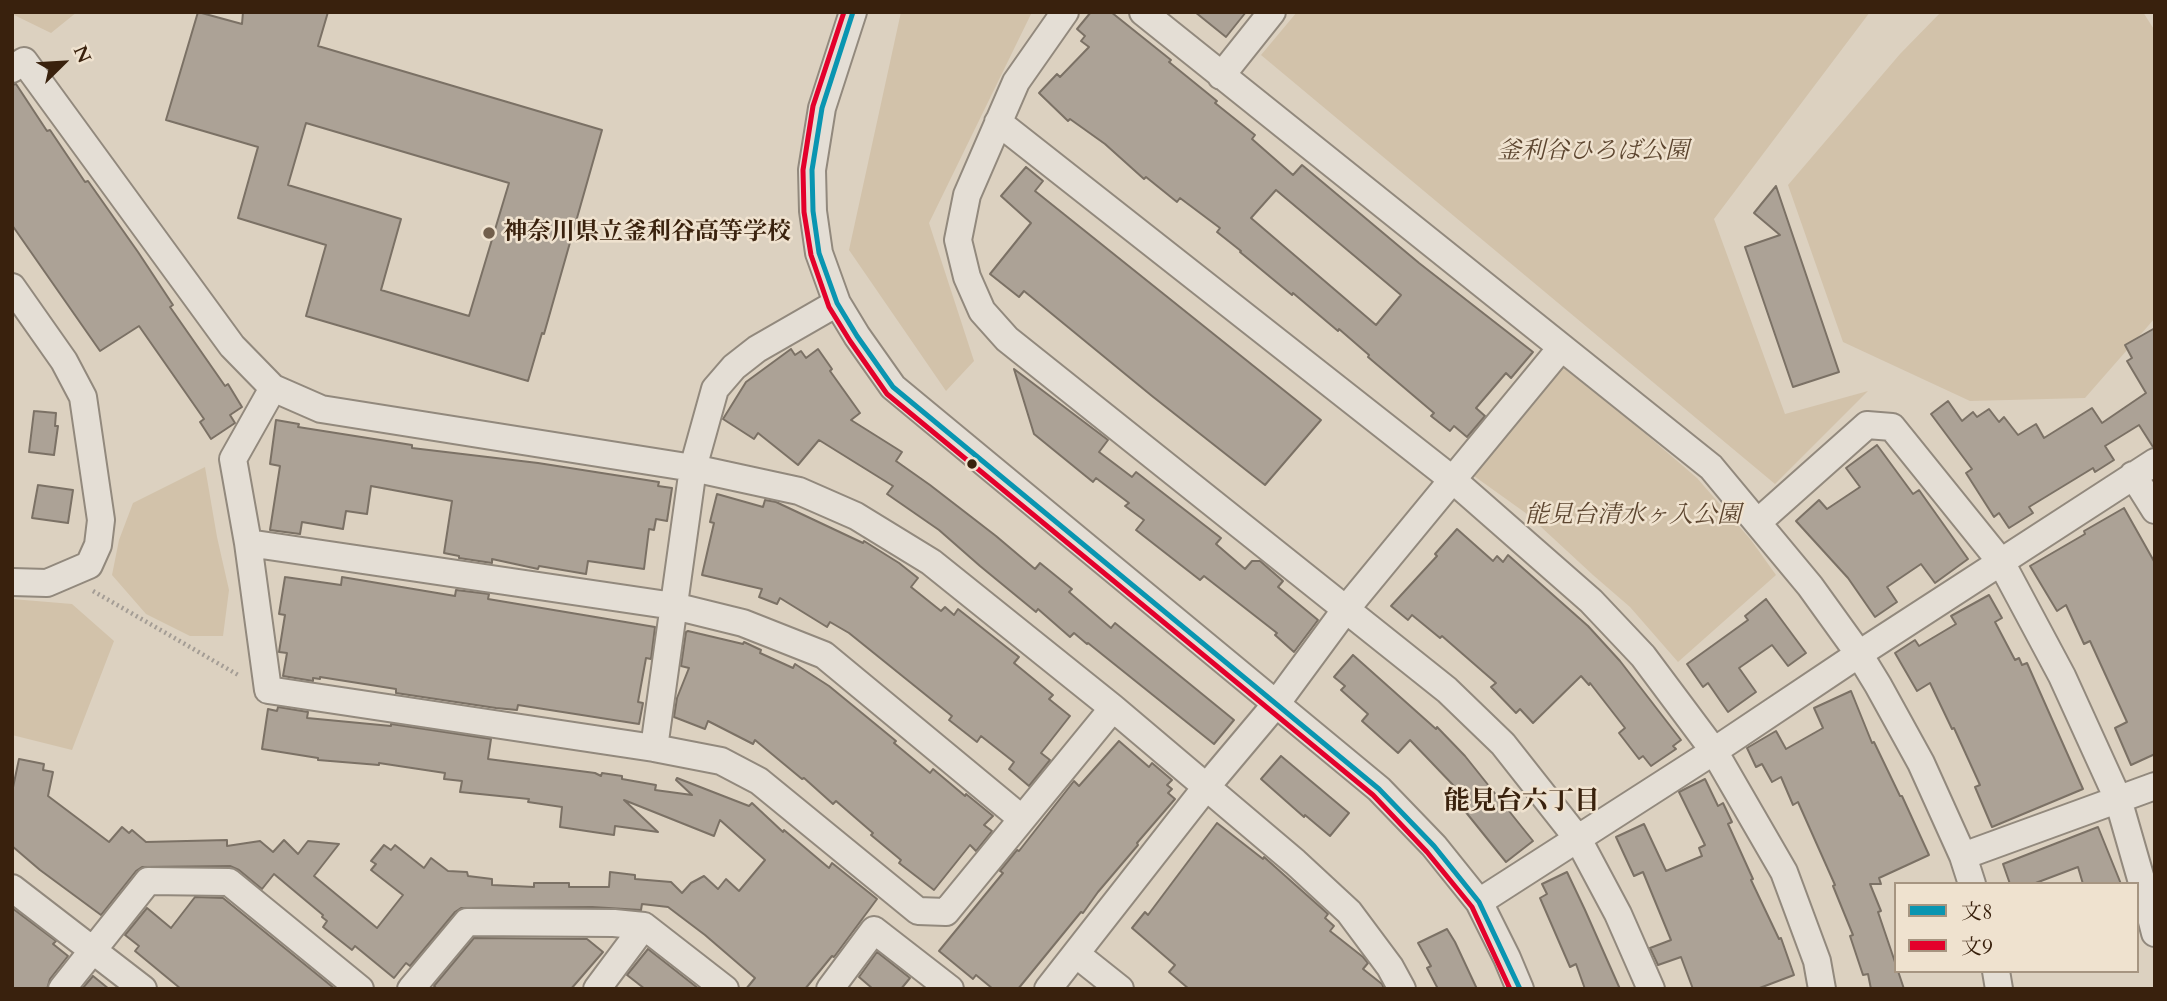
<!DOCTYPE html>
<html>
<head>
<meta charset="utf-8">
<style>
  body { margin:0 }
  #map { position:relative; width:2167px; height:1001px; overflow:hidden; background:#dcd1c0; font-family:Cardo,"Noto Serif JP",serif }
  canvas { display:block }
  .frame { position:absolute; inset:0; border:14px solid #39210d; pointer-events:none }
  .legend { position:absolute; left:1894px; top:882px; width:245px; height:91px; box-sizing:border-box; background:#efe2cf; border:2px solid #a69581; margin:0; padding:9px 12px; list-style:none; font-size:21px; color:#39210d }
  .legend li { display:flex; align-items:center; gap:14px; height:35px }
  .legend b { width:35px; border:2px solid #a69581 }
  .north { position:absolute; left:28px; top:28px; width:70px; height:70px; -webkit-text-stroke:5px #efe2cf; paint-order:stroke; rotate:66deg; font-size:19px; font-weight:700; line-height:28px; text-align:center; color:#39210d }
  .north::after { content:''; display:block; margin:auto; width:24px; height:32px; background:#39210d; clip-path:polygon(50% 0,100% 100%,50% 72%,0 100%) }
</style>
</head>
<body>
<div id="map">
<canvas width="2167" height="1001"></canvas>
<div class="frame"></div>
<ul class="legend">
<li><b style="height:9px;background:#0995b1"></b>文8</li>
<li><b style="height:9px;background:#e4002b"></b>文9</li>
</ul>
<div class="north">N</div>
</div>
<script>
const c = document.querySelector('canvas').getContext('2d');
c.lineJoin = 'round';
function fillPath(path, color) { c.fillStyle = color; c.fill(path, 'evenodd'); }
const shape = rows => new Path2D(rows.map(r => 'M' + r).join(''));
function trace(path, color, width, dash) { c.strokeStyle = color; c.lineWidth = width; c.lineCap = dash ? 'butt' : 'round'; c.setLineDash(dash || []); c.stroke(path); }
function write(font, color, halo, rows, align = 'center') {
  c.font = font + ' Cardo,"Noto Serif JP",serif'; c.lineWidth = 5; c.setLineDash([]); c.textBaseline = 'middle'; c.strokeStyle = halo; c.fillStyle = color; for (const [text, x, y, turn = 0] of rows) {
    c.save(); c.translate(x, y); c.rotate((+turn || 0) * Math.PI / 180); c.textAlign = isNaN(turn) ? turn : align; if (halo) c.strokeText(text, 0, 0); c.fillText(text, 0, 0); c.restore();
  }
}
fillPath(shape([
  [12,12,77,12,51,33,12,14],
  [901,12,1032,12,929,223,974,361,946,391,849,250],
  [1297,12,1870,12,1714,219,1785,414,1868,391,1775,484,1261,55],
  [1941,12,2143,12,2155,31,2155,318,2085,398,1970,401,1843,342,1788,185,1900,54],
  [1564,364,1697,478,1751,540,1776,575,1678,662,1630,607,1593,575,1527,514,1474,476],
  [205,467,217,537,229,590,223,636,190,636,146,614,112,575,119,540,133,503],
  [12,599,72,604,114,641,72,750,12,735]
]), '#d2c2aa');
const building = shape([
  [198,12,242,24,243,12,328,12,318,46,602,130,544,334,542,333,528,381,306,316,326,245,238,218,258,147,166,120,198,12],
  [306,123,509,183,469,316,381,290,401,219,288,185,306,123],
  [1091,12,1111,12,1171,60,1169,62,1217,101,1215,103,1255,135,1252,139,1293,175,1302,165,1419,263,1533,352,1511,378,1506,373,1476,408,1485,416,1467,437,1454,426,1450,431,1431,416,1434,413,1368,357,1369,355,1339,329,1338,331,1293,293,1292,295,1240,252,1241,251,1217,232,1220,228,1180,198,1177,202,1146,177,1144,179,1105,144,1070,119,1068,121,1039,93,1057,74,1060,77,1089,47,1081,41,1085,36,1077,29,1091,12],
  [1276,190,1401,295,1376,325,1251,218,1276,190],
  [1195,12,1246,12,1226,37,1195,12],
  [16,84,47,131,50,130,85,182,88,181,138,252,173,305,170,307,225,386,228,384,242,407,230,415,235,423,211,439,200,422,204,419,139,326,100,351,12,225,12,85,16,84],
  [1026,167,1043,181,1035,191,1321,420,1265,485,1152,396,1024,291,1019,297,990,274,1031,223,1001,196,1026,167],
  [1776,186,1839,372,1793,387,1745,247,1780,235,1754,213,1776,186],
  [2155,328,2155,446,2153,447,2139,425,2105,446,2114,460,2095,472,2093,468,2029,507,2033,513,2009,528,1999,513,1994,517,1966,473,1972,469,1931,414,1948,401,1962,421,1973,412,1977,417,1989,409,1999,422,2004,417,2018,435,2036,424,2044,438,2092,408,2102,423,2146,393,2127,361,2132,358,2125,345,2155,328],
  [791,349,795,355,801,351,806,358,818,349,832,369,830,371,860,413,851,420,902,452,896,461,930,485,996,536,1035,569,1040,563,1072,589,1069,592,1111,628,1115,623,1234,720,1214,744,1088,643,1087,644,1074,633,1070,637,1038,609,1036,612,980,566,939,530,887,494,893,486,819,440,798,465,758,433,754,439,723,419,746,382,791,349],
  [1014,369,1108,440,1099,452,1132,477,1136,472,1221,538,1216,544,1245,569,1252,561,1260,561,1283,581,1278,587,1318,620,1294,652,1275,635,1277,633,1204,576,1200,580,1136,530,1144,520,1125,506,1129,503,1096,478,1093,482,1034,434,1014,369],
  [34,411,56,413,55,426,58,426,54,455,29,452,34,411],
  [276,420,299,424,298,427,412,445,412,448,538,463,659,482,658,486,672,488,667,521,656,519,654,530,649,529,644,569,588,561,586,574,539,566,538,569,492,559,492,563,459,558,459,556,444,553,452,501,371,486,367,514,346,511,343,529,302,522,300,534,270,530,280,466,270,464,276,420],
  [1877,445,1913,494,1919,490,1968,559,1935,583,1921,564,1887,587,1897,602,1875,617,1848,578,1796,521,1819,500,1827,509,1860,487,1846,468,1877,445],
  [38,485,73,490,68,523,32,518,38,485],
  [717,494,763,507,765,500,776,502,863,543,864,541,899,563,918,578,911,587,941,611,945,607,954,615,958,609,1019,657,1014,663,1053,695,1049,699,1070,716,1041,753,1050,760,1029,786,1009,769,1014,762,981,736,977,742,949,720,952,716,849,633,830,622,827,627,780,598,777,604,759,597,762,589,702,575,714,523,710,522,717,494],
  [2124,508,2155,563,2155,754,2131,765,2115,728,2127,722,2090,641,2084,644,2066,605,2057,611,2030,566,2085,534,2084,531,2124,508],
  [1457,529,1493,561,1497,556,1503,562,1508,555,1588,626,1620,661,1681,740,1673,746,1676,749,1651,766,1643,756,1639,759,1619,733,1625,728,1590,683,1589,685,1581,676,1533,723,1520,709,1516,713,1491,687,1496,683,1442,636,1440,638,1412,615,1408,620,1391,606,1437,556,1435,554,1457,529],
  [285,577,341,585,342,577,455,596,456,590,489,594,488,599,655,627,651,659,646,658,638,702,643,703,639,724,518,705,517,710,496,708,396,693,396,689,320,677,320,679,313,678,313,681,283,676,287,653,279,652,285,615,279,614,285,577],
  [1989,595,2002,618,1995,622,2015,660,2019,658,2022,665,2027,663,2083,789,1992,827,1975,787,1980,785,1954,728,1952,729,1930,683,1917,691,1895,653,1915,640,1919,646,1956,624,1951,616,1989,595],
  [1766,599,1806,653,1788,666,1772,645,1739,668,1756,692,1728,712,1708,683,1703,687,1687,664,1748,620,1745,616,1766,599],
  [688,631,743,644,744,642,761,650,760,653,793,668,795,664,829,686,896,741,894,743,930,773,933,769,965,796,966,794,993,816,984,825,992,831,976,851,970,845,934,890,899,863,901,860,871,835,873,833,836,801,833,804,804,778,802,779,755,740,753,744,708,721,705,729,674,717,677,698,689,668,681,666,686,632,688,631],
  [1353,655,1436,729,1437,727,1465,756,1533,841,1506,862,1448,790,1454,786,1410,740,1398,753,1362,721,1368,714,1341,690,1345,686,1334,677,1353,655],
  [1851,691,1872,743,1874,742,1900,796,1902,796,1929,855,1879,878,1881,884,1870,884,1881,911,1878,912,1896,965,1896,971,1898,971,1904,989,1871,989,1868,974,1863,975,1850,936,1853,935,1833,886,1835,885,1798,802,1793,805,1781,777,1772,782,1762,764,1756,767,1747,748,1776,731,1786,749,1823,728,1814,708,1851,691],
  [278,707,308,712,307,718,391,726,391,724,491,739,488,759,595,773,601,776,602,773,622,776,622,779,656,785,655,790,692,795,676,780,677,778,749,806,752,803,783,832,784,830,829,868,832,863,877,899,834,957,832,956,805,989,746,989,755,978,705,935,668,907,642,904,641,910,592,907,461,908,455,912,410,966,406,963,394,978,355,946,352,950,323,927,327,921,322,917,323,915,274,874,262,889,239,870,230,866,142,867,136,871,101,915,40,870,12,846,12,792,19,759,44,764,43,770,53,772,48,796,109,842,122,827,129,833,132,830,146,842,227,840,227,846,260,841,273,852,284,840,298,854,308,841,339,844,314,876,377,928,403,895,371,870,376,864,371,861,384,845,391,850,395,845,424,868,431,858,448,871,467,872,468,876,492,879,492,885,534,887,534,883,569,883,569,887,609,887,610,872,635,875,635,879,671,882,682,893,691,883,704,876,718,889,726,879,739,891,765,860,720,820,714,836,624,800,658,832,615,826,614,835,593,832,560,827,562,807,528,802,529,799,460,792,462,781,444,779,445,773,379,763,379,765,318,760,318,758,262,749,268,709,277,711,278,707],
  [1119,741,1149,767,1152,763,1172,780,1167,785,1172,789,1168,793,1175,799,1137,843,1138,845,1098,892,1083,913,1081,912,1018,989,993,989,976,975,973,979,939,951,1003,873,1000,871,1017,850,1019,851,1074,781,1079,786,1119,741],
  [1281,756,1349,813,1330,836,1305,815,1304,817,1261,779,1281,756],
  [1705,779,1718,806,1723,803,1732,822,1728,824,1753,879,1751,880,1779,939,1781,938,1794,975,1757,989,1693,989,1681,957,1658,965,1650,948,1671,940,1643,872,1634,876,1616,837,1644,824,1666,871,1702,856,1699,848,1705,845,1679,792,1705,779],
  [1217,823,1263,859,1264,857,1328,914,1325,918,1334,926,1330,931,1363,957,1368,963,1363,969,1382,984,1384,989,1189,989,1169,972,1175,965,1132,928,1145,912,1148,915,1217,823],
  [2098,827,2121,884,2083,884,2078,867,2033,884,2010,884,2003,864,2098,827],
  [1567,872,1585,910,1620,989,1585,989,1576,964,1570,967,1540,898,1547,894,1542,884,1567,872],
  [195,897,223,898,335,989,181,989,135,951,139,946,125,935,147,908,171,928,195,897],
  [12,908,56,941,53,944,68,956,50,979,47,989,12,989,12,908],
  [1447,929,1455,942,1477,989,1438,989,1427,968,1431,966,1418,943,1447,929],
  [474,938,587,939,603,952,571,989,437,989,434,986,474,938],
  [648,949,699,989,645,989,627,975,648,949],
  [877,952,910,978,901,989,873,989,859,977,877,952],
  [93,976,109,989,82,989,93,976]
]);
fillPath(building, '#aca296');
trace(building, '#7b7165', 2);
const minor = shape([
  [853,12,822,108,812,170,813,211,819,253,837,303,857,336,893,387,1379,789,1434,846,1479,902,1507,958,1520,989],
  [1065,12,1016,82,967,195,958,240,967,277,982,311,1007,339,1447,690,1503,744,1578,839,1618,914,1651,989],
  [1143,12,1711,467,1810,586,1859,654,1878,685,1921,763,1963,856,1972,884],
  [12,69,24,61,232,346,273,388,321,409,693,468,799,491,856,516,931,562,1113,708,1295,862,1349,912,1390,967,1402,989],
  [1221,76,1272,12],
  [998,122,1453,480,1591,601,1643,656,1714,751,1784,872,1817,961,1822,989],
  [12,287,64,361,83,397,101,520,98,545,89,565,47,583,12,582],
  [273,388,233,459,248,543,268,690,654,748,721,761,759,781,918,911,946,912,1113,708],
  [2133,475,2155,510],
  [1758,522,1867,425,1892,427,2001,562,2062,676,2118,799,2143,886,2155,933],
  [248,543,674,606,743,623,824,655,1021,818],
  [654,748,693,468,715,389,734,367,757,349,837,303],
  [1963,856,2155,786],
  [12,888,143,989],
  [1479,902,1714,751,1859,654,2155,462],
  [1076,954,1120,989],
  [1996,971,1999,989],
  [62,989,148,881,229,882,360,989],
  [411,989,467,922,614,923,644,926,725,989],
  [597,989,644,926],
  [830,989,874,930,950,989],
  [1048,989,1207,786,1276,704,1346,609,1561,348]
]);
trace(minor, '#92897d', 30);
trace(shape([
  [93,591,240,676]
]), '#a49d95', 4.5, [2, 3.5]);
trace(minor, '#e4ded5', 26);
trace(shape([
  [853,12,822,108,812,170,813,211,819,253,837,303,857,336,893,387,1379,789,1434,846,1479,902,1520,989]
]), '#0995b1', 5);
trace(shape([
  [844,12,813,106,803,170,804,212,811,255,829,307,850,341,887,394,1373,795,1427,852,1472,907,1510,989]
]), '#e4002b', 5);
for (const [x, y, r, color] of [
  [489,233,7,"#725f4c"],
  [972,464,6,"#39210d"]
]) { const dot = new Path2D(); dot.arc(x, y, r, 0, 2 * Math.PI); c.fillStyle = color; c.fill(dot); trace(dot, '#efe2cf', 2.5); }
write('italic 24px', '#5d4630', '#efe2cf', [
  ["釜利谷ひろば公園",1593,152],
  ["能見台清水ヶ入公園",1633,516]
]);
write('bold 24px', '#39210d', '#efe2cf', [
  ["神奈川県立釜利谷高等学校",503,233]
], 'left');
write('bold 26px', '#39210d', '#efe2cf', [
  ["能見台六丁目",1522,803]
]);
</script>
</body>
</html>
